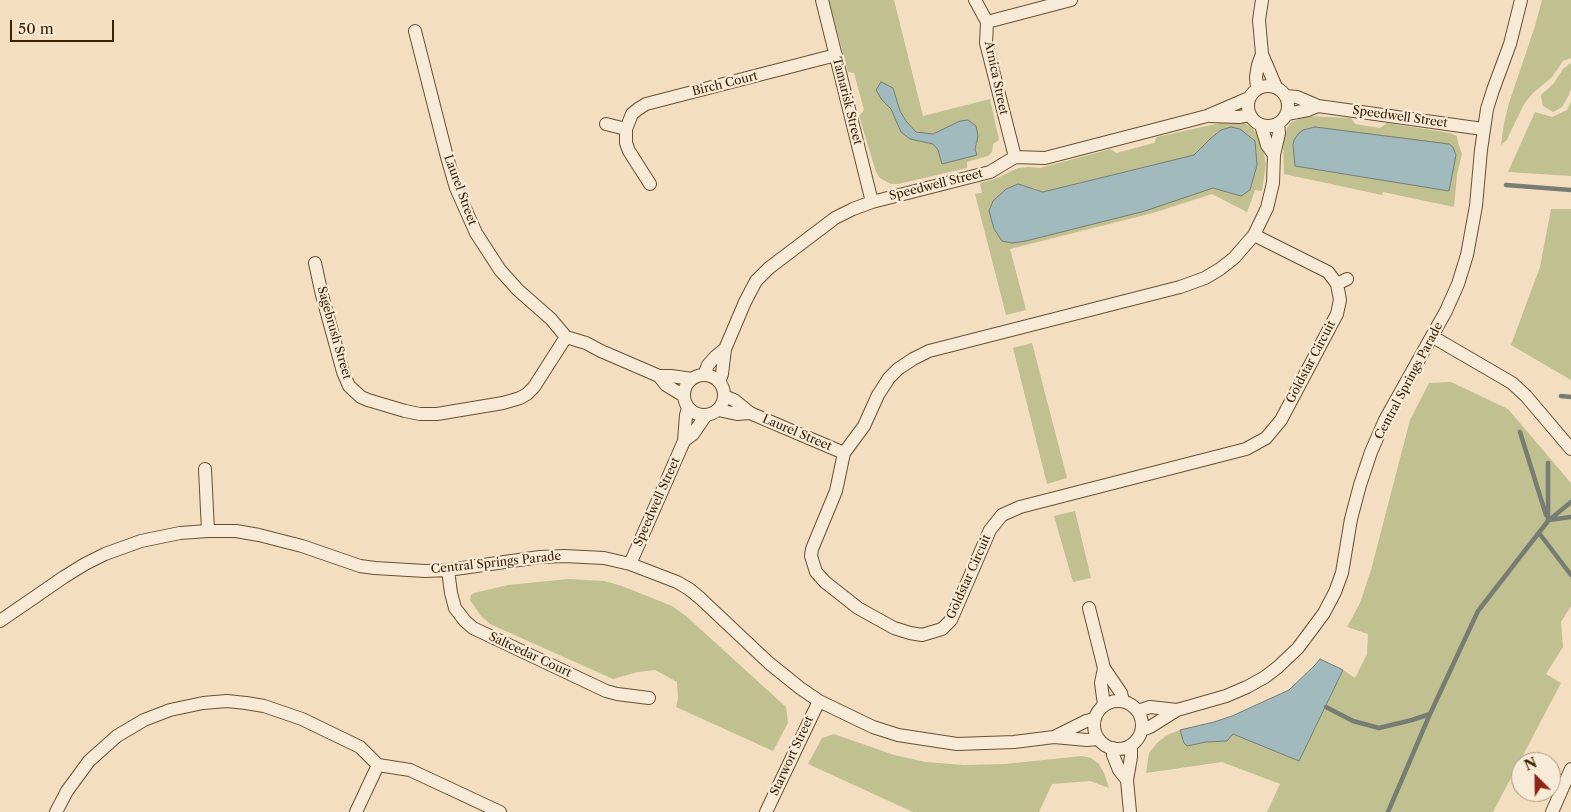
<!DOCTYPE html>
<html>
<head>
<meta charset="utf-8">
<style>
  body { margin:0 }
  #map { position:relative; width:1571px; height:812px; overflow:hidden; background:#f3dec2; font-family:"Libre Caslon Text",serif }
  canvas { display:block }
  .north { position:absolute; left:1511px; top:752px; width:50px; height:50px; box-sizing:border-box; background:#f7ead7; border:1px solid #ab9a82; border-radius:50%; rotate:337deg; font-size:14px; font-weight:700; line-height:20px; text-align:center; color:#3a2202 }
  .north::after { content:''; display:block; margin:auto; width:18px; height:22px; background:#8f2418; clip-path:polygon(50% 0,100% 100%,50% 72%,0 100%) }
  .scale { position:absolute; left:10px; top:20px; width:104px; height:22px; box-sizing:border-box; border:2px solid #3a2202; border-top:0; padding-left:6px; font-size:15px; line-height:18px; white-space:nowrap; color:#3a2202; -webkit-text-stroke:4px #f7ead7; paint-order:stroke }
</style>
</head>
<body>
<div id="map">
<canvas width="1571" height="812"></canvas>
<div class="north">N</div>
<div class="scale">50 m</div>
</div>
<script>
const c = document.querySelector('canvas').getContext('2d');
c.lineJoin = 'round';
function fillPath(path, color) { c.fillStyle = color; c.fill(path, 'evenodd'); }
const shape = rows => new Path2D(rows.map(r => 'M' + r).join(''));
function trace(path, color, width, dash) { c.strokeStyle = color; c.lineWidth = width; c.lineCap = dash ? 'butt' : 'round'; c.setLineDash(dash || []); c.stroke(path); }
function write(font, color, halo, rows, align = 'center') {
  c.font = font + ' "Libre Caslon Text",serif'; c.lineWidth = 4.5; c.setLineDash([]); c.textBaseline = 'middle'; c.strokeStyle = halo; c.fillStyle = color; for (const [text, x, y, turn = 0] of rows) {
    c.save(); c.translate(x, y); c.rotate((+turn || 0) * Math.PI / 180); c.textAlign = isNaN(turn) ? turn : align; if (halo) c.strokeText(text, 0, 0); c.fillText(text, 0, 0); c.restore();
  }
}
fillPath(shape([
  [829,0,894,0,923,116,990,99,999,140,993,144,992,152,988,156,967,162,967,168,898,184,891,184,880,178,876,172,859,116,864,110,854,73,848,72],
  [893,88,900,111,906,121,916,132,933,134,960,121,977,143,975,149,940,155,938,149,933,144,922,141,895,117,891,109],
  [1542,0,1571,0,1571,58,1563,61,1552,77,1533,93,1524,104,1510,133,1507,140,1501,145,1504,123,1509,103,1535,26],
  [1571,63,1571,89,1569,95,1562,107,1553,112,1543,106,1541,96,1542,94,1554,83,1563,69],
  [1571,101,1571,176,1508,172,1535,112,1552,117,1567,110],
  [1306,116,1351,118,1355,124,1380,128,1387,123,1450,133,1457,136,1458,143,1462,154,1457,175,1454,207,1383,192,1382,195,1284,174,1283,144,1287,128,1292,122],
  [1298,134,1449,144,1453,147,1449,191,1295,166,1293,145,1294,140],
  [1239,121,1252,127,1261,140,1266,164,1262,191,1255,190,1252,199,1247,212,1212,194,1153,213,1010,249,1026,310,1006,315,975,194,982,193,980,183,995,179,1018,168,1029,167,1040,168,1111,149,1116,153,1154,143,1157,137,1220,123],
  [1221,130,1241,196,1213,188,993,200,1033,188,1043,192,1194,155,1210,139],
  [1551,209,1571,209,1571,380,1511,345,1540,267],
  [1032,343,1067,478,1047,484,1013,348],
  [1451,382,1508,409,1571,483,1571,606,1561,622,1563,647,1546,674,1561,683,1493,812,1267,812,1280,784,1222,762,1146,773,1149,753,1157,743,1167,735,1180,730,1184,743,1187,745,1206,742,1227,741,1233,734,1299,761,1343,670,1355,678,1367,654,1368,634,1347,627,1360,603,1371,570,1410,420,1429,383],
  [1075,511,1091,578,1073,582,1054,516],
  [568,579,604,581,622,586,672,606,686,616,786,707,788,723,773,751,676,707,678,698,677,682,655,670,638,672,613,679,490,624,481,616,470,600,471,595,474,593,508,585],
  [834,734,894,755,926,762,964,765,1005,764,1082,756,1091,758,1099,764,1104,773,1109,788,1090,781,1052,784,1039,812,913,812,808,764,822,738]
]), '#c0c090');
const water = shape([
  [881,82,893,88,900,111,906,121,916,132,933,134,960,121,968,120,976,126,978,136,975,149,977,155,942,164,938,150,933,144,910,139,901,132,891,109,882,100,876,90,881,82],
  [1231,127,1240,129,1255,141,1257,165,1250,190,1241,196,1213,188,1145,211,1026,241,1012,243,1002,241,994,229,989,211,993,201,1006,189,1018,184,1043,192,1194,155,1210,139,1221,130,1231,127],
  [1315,127,1449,144,1453,147,1456,155,1449,191,1295,166,1293,145,1294,140,1298,134,1303,130,1315,127],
  [1320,659,1343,670,1299,761,1233,734,1227,741,1206,742,1187,746,1184,743,1180,730,1214,722,1232,716,1289,690,1315,665,1320,659]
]);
fillPath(water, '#a0babd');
trace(water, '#777d72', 1);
trace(shape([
  [1506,185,1571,190],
  [1561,396,1571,397],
  [1520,432,1546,515],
  [1549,520,1571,517],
  [1548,521,1571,502],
  [1539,533,1571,575],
  [1326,707,1353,721,1379,728,1412,720,1430,714],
  [1388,812,1430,714,1478,611,1548,521,1548,463]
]), '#777d72', 4.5);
const street = shape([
  [822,0,872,202],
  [975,0,987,22,986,43,1015,157],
  [1262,0,1259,20,1262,54,1276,87],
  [987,22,1071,0],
  [415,31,447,157,456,188,476,233,500,270,518,290,551,319,566,337,586,343,601,351,659,376,671,376,692,379],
  '1248 106a20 20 0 1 1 40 0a20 20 0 1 1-40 0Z',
  [1257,88,1256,77,1258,65,1262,54],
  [1286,96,1297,97,1318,106,1483,129],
  [1287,114,1308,110,1318,106],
  [1210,116,1239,117,1250,115],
  [606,124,626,129,632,114,638,109,646,104,836,55],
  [1278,124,1279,133,1274,155,1273,183,1267,208,1254,235,1234,258,1220,269,1205,278,1180,287,929,351,913,359,898,369,889,378,878,395,864,426,844,453,836,491,812,549,811,556,816,572,825,582,858,608,894,628,910,633,922,635,942,629,951,620,990,530,1002,515,1020,507,1246,449,1266,438,1281,420,1337,314,1340,300,1337,284],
  [1261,125,1267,145,1274,155],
  [626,129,626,143,629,151,650,184],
  [1254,235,1328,272,1337,284,1347,279],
  [315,263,322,295,343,372,349,386,361,397,368,400,405,411,420,414,437,414,503,403,520,398,527,394,534,387,566,337],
  [1433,337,1512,383,1526,396,1571,449],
  [704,375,708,365,715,357,725,349],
  '684 395a20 20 0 1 1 40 0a20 20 0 1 1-40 0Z',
  [659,376,666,385,684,396],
  [719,382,722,374,725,349,745,302,756,281,769,268,835,218,853,209,872,202,990,172,1015,157,1045,158,1207,116,1249,98],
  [724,396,734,400,750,413],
  [718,410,737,414,750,413,844,453],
  [684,441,693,434,706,415],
  [205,469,208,531],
  [630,564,684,441,686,415,688,408],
  [448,570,451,593,455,608,465,621,473,628,606,691,617,694,649,698],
  [1089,608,1104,668,1121,693,1123,701],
  [0,621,64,577,85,564,105,554,141,541,180,533,208,531,236,531,259,535,302,546,360,566,375,568,425,571,448,570,540,557,564,556,604,558,630,564,677,582,689,589,700,598,769,663,800,688,819,701,873,727,898,735,957,744,1014,742,1054,737,1087,740,1098,739],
  '1094 725a24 24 0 1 1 48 0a24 24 0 1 1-48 0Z',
  [1104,705,1101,683,1104,668],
  [1138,711,1150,707,1177,710,1226,696,1247,687,1265,677,1278,667,1298,648,1324,613,1335,592,1342,573,1351,519,1360,485,1371,452,1385,420,1446,311,1458,284,1467,255,1476,206,1481,150,1487,109,1493,90,1510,44,1521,0],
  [1142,730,1150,727,1177,710],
  [1054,737,1086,721,1094,719],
  [1113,748,1113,755,1119,770,1127,780],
  [56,812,67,791,89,761,117,736,144,720,170,710,203,703,227,701,246,703,264,706,302,719,360,747,378,765,410,770,500,812],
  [356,812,378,765],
  [766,812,819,701],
  [1130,812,1127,780,1131,757,1131,745],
  [1552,812,1571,769]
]);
trace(street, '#685132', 14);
trace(street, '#f7ead7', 12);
write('12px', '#3a2202', '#f7ead7', [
  ["Arnica Street",996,78,78],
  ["Birch Court",725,84,-14],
  ["Tamarisk Street",847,101,76],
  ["Speedwell Street",1400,117,8],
  ["Speedwell Street",936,185,-14],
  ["Laurel Street",460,190,70],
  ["Sagebrush Street",334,333,74],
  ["Goldstar Circuit",1311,362,-62],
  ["Central Springs Parade",1409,381,-62],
  ["Laurel Street",797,433,23],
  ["Speedwell Street",657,502,-66],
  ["Central Springs Parade",496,563,-6],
  ["Goldstar Circuit",969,577,-66],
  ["Saltcedar Court",530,655,25],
  ["Starwort Street",792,756,-65]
]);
</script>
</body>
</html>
